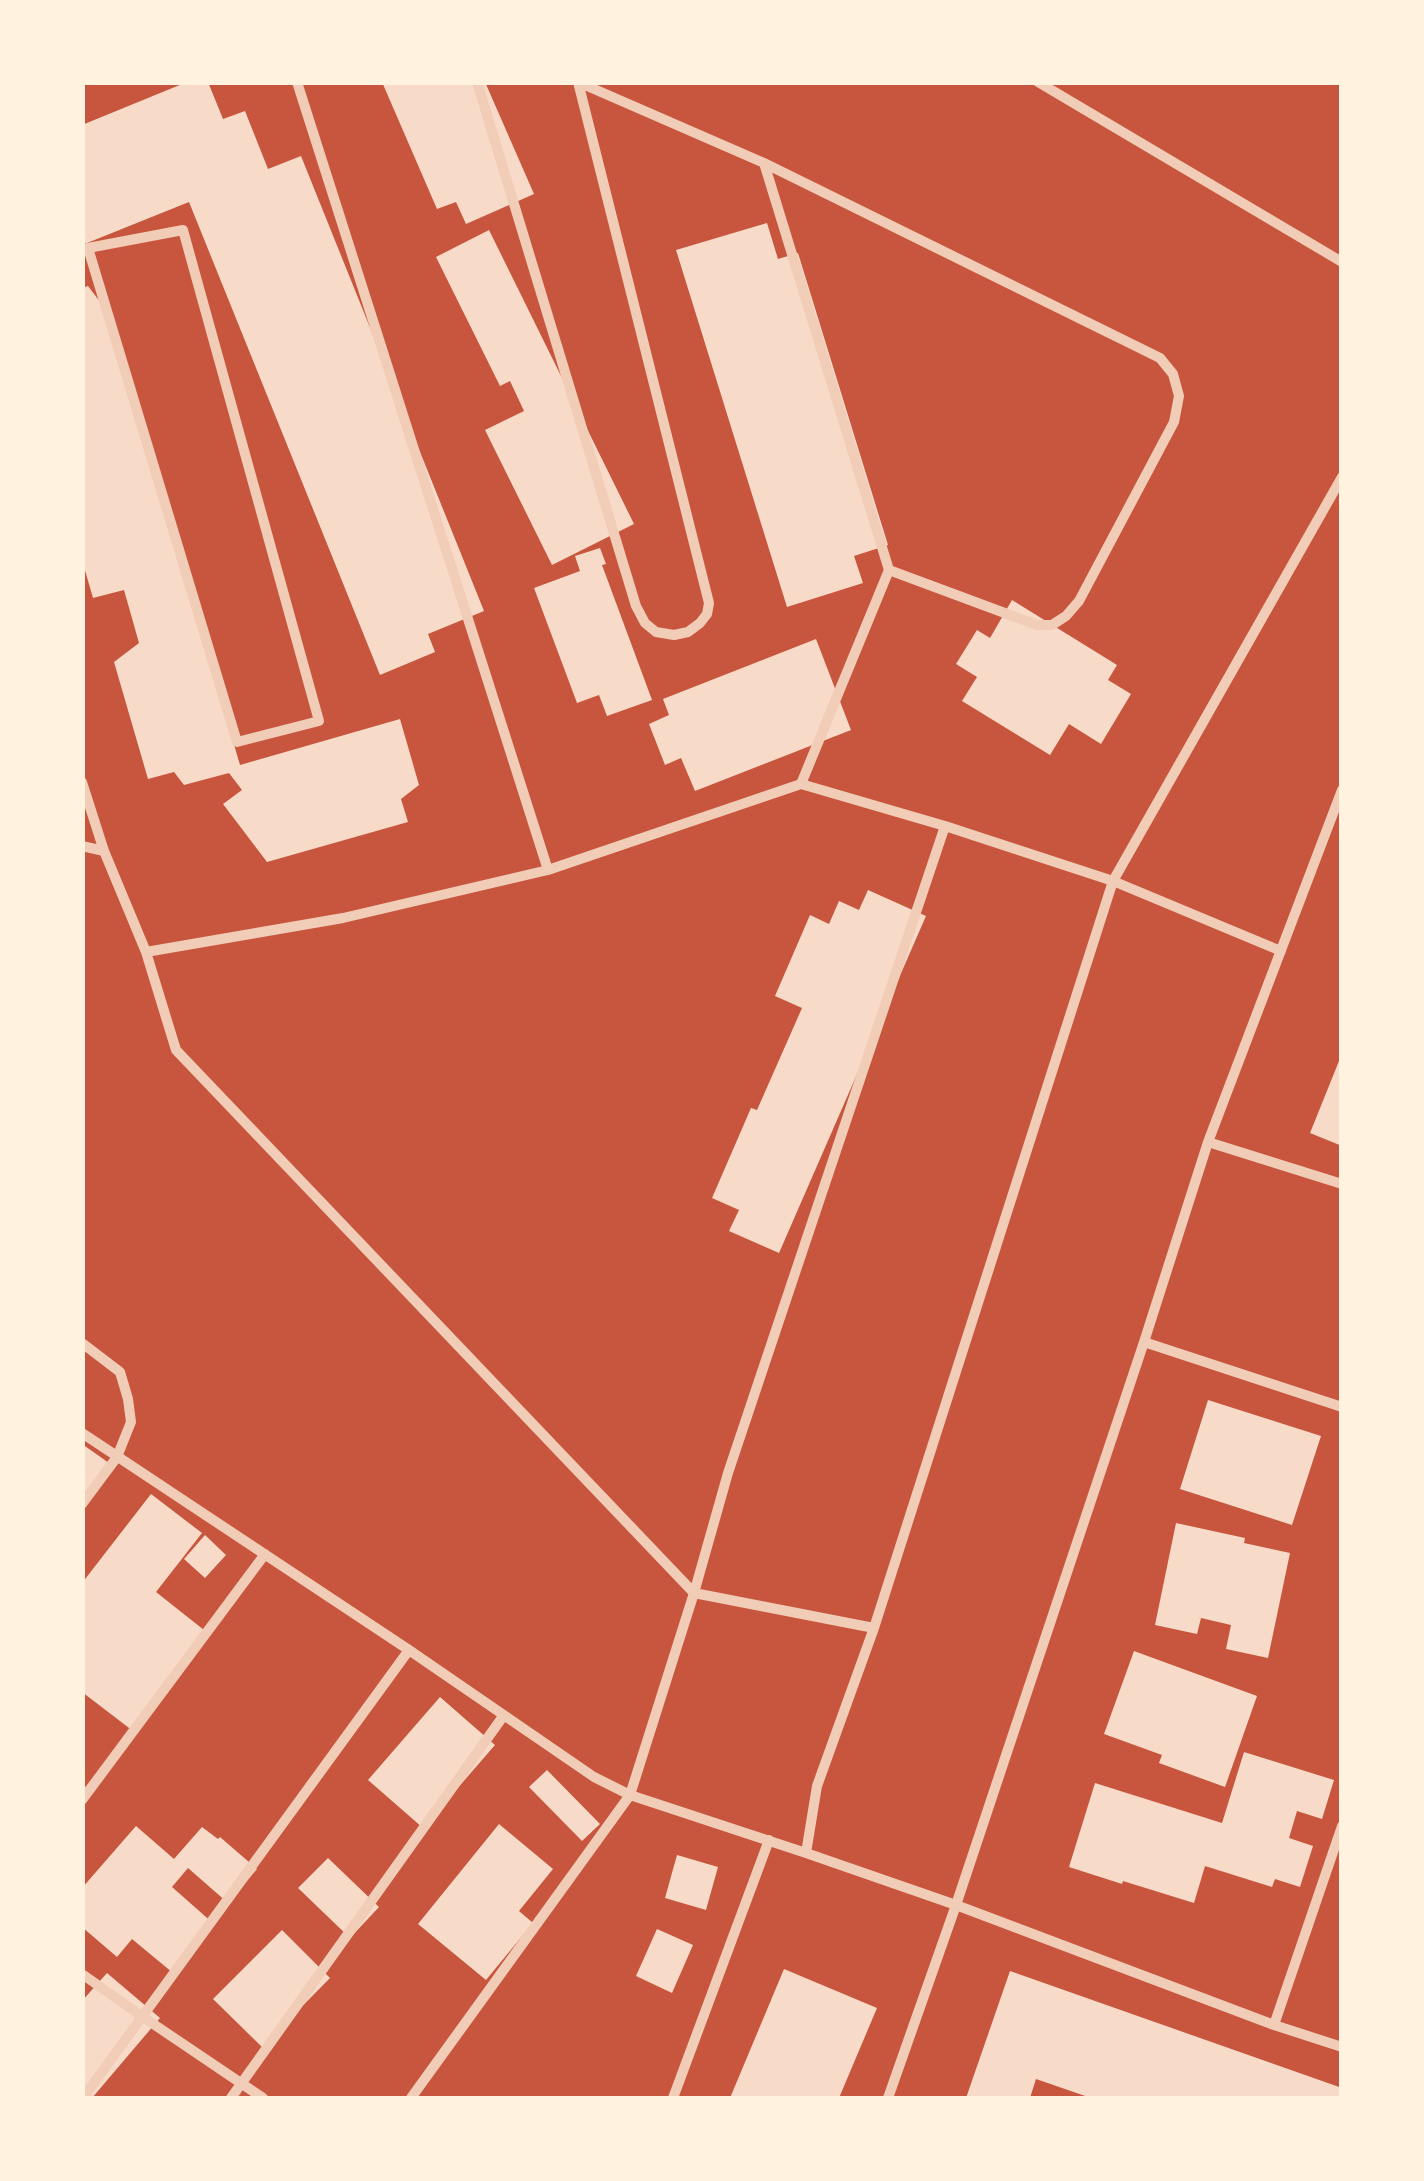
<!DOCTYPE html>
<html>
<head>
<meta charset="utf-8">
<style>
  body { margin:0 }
  #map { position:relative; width:1424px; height:2181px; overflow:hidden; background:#c8553d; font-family:Helvetica,sans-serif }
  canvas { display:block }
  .frame { position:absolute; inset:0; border:85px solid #fff3e0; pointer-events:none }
</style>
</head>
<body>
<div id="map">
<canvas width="1424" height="2181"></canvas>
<div class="frame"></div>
</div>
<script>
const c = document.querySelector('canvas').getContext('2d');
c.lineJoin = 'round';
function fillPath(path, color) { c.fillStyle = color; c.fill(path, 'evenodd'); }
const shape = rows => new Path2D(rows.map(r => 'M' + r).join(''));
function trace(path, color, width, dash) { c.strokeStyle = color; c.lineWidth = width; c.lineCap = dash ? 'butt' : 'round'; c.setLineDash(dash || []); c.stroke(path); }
fillPath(shape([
  [187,82,208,82,223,119,245,111,268,169,301,156,484,611,428,634,435,652,380,675,189,202,82,245,82,125],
  [382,82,485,82,534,194,466,224,456,202,437,209],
  [767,223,778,259,798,253,888,545,854,556,863,583,787,607,676,250],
  [489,230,634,524,552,565,485,430,524,411,510,381,500,386,436,257],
  [88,286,107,311,240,765,400,719,419,785,401,799,408,822,267,862,223,804,242,790,229,773,184,785,174,772,148,779,114,662,139,643,124,590,93,598,82,560,82,288],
  [600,548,606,564,602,565,652,700,607,716,599,695,577,703,534,588,580,571,575,556],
  [1012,600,1117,665,1108,680,1131,694,1101,744,1069,724,1050,755,962,701,977,677,956,664,977,630,990,638],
  [816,639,851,730,695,791,681,758,665,765,649,724,669,715,663,699],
  [868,890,926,916,779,1253,729,1231,739,1210,712,1198,751,1108,757,1110,802,1008,775,996,810,915,829,924,839,901,859,910],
  [1341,1056,1342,1056,1342,1146,1310,1133],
  [1208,1400,1321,1436,1292,1525,1180,1489],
  [82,1444,109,1463,82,1498],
  [151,1494,202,1533,156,1592,204,1630,133,1731,82,1692,82,1583],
  [1176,1523,1245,1538,1244,1543,1290,1553,1268,1658,1226,1649,1231,1625,1201,1618,1197,1634,1155,1625],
  [205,1535,226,1555,205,1578,184,1559],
  [1134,1651,1257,1696,1225,1787,1159,1763,1162,1755,1104,1734],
  [440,1697,495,1745,423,1828,368,1780],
  [1244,1752,1334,1780,1322,1819,1297,1811,1289,1838,1313,1846,1300,1887,1275,1879,1272,1887,1205,1866,1194,1903,1123,1881,1122,1884,1069,1867,1095,1783,1222,1823],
  [547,1770,600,1824,582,1841,529,1787],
  [499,1824,553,1869,519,1911,533,1923,486,1980,418,1924],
  [136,1826,174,1859,202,1827,218,1839,220,1837,257,1869,228,1903,188,1868,172,1887,214,1924,173,1973,132,1939,117,1957,82,1927,82,1888],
  [677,1855,718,1867,706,1910,665,1898],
  [328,1858,379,1907,350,1938,298,1888],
  [657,1929,693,1945,672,1993,636,1976],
  [282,1930,330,1978,262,2047,213,1999],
  [784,1969,877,2008,839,2098,730,2098],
  [1010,1971,1342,2088,1342,2098,1091,2098,1036,2079,1030,2098,966,2098],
  [107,1973,160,2018,92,2098,82,2098,82,2001]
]), '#f7dbc8');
trace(shape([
  [297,82,548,870],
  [477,82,636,606,645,623,656,632,674,635,688,632,700,623,707,614,709,603,578,82],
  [578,82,764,163],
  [1038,82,1342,262],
  [183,230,319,721,237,742,88,248,183,230],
  [82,782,104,851,146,952,176,1050,694,1593,874,1628,1113,881,1342,477],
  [801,784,889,570,764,163,1160,358,1173,374,1179,396,1174,422,1079,601,1066,616,1052,625,1037,625,889,570],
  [82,846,104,851],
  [146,952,343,918,548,870,801,784,945,826,1113,881,1281,951],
  [1208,1142,1342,1184],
  [1144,1342,1342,1407],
  [82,1343,120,1372,128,1399,131,1422,117,1457,82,1504],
  [82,1433,409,1650,594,1777,630,1795,806,1853,956,1905,1274,2025,1342,2047],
  [82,1800,265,1554],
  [806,1853,817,1786,874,1628],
  [82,1974,143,2017,263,2098],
  [1274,2025,1342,1826],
  [83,2098,409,1650],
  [231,2098,504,1715],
  [411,2098,630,1795,694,1593,728,1473,945,826],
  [673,2098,769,1840],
  [888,2098,956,1905,1144,1342,1208,1142,1342,790]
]), '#f1ccb7', 10);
</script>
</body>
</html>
